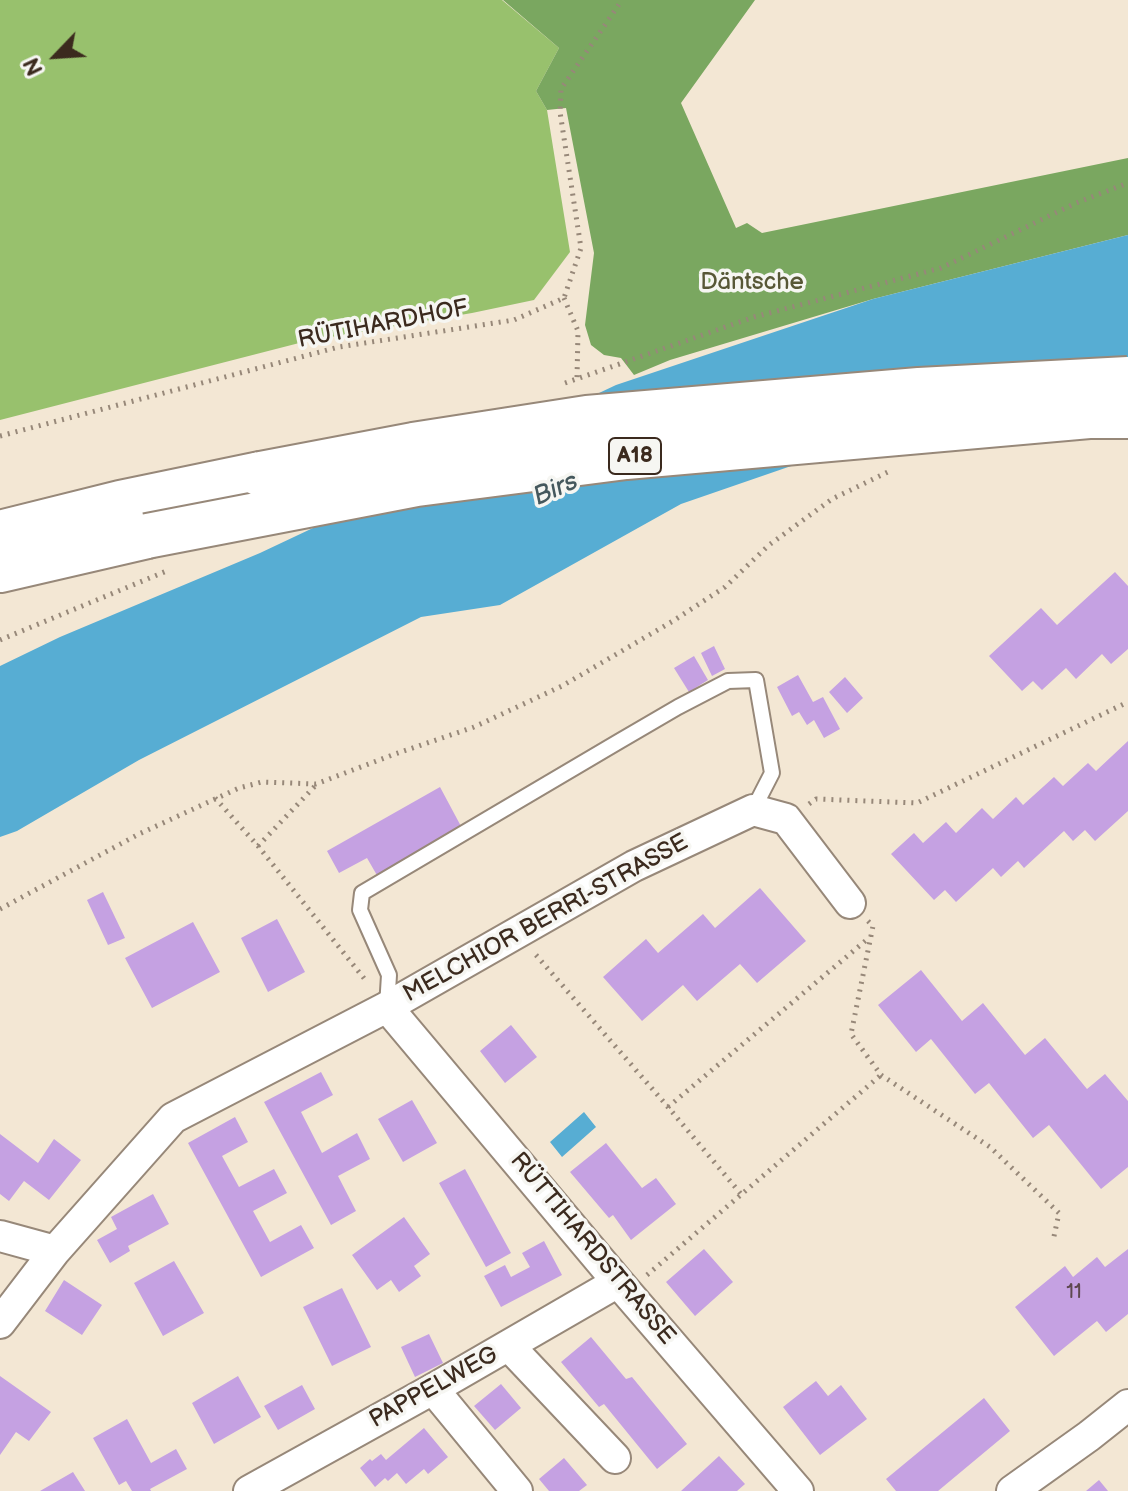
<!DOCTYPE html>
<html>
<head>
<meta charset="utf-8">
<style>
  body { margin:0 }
  #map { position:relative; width:1128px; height:1491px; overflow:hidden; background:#f3e7d4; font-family:"Balsamiq Sans",sans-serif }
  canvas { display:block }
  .north { position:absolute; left:16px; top:16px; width:80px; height:80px; -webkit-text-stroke:6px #f6f6f2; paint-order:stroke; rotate:245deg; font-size:22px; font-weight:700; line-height:32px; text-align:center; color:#3b2a1e }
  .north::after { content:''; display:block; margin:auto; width:28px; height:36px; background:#3b2a1e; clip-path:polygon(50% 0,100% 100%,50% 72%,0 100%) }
</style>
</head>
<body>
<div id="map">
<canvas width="1128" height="1491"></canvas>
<div class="north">N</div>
</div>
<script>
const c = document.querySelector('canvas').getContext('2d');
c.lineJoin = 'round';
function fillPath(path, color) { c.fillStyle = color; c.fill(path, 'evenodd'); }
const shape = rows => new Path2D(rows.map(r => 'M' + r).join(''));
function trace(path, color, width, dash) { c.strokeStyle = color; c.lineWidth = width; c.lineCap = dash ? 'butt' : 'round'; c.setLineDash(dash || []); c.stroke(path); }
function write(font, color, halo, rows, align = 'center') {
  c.font = font + ' "Balsamiq Sans",sans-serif'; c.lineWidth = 7; c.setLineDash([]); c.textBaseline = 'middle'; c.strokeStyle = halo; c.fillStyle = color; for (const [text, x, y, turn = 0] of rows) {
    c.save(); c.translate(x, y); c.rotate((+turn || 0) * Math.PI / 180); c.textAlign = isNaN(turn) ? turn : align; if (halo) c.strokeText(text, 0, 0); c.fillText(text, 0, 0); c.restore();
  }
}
fillPath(shape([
  [0,0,502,0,559,48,536,91,547,110,570,252,534,300,472,313,307,341,0,420]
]), '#98c16d');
fillPath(shape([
  [503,0,755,0,681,103,736,228,747,223,762,233,1128,158,1128,235,873,299,670,360,634,375,621,358,604,355,591,345,585,325,594,253,566,108,547,110,536,91,559,48]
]), '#7aa760');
fillPath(shape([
  [1128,235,1128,359,1023,386,681,504,500,605,421,617,139,760,17,831,0,837,0,666,60,637,260,553,616,385,873,299],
  [584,1112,596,1127,562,1157,550,1142]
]), '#57add3');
fillPath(shape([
  [1115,572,1128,586,1128,649,1111,664,1102,654,1076,679,1066,668,1042,690,1033,681,1022,691,989,656,1041,608,1057,625],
  [714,646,725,669,712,676,701,653],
  [694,656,708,680,689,692,674,668],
  [798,675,813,702,823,697,840,729,824,738,814,720,807,725,799,712,792,716,777,687],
  [845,677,863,698,847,713,829,692],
  [1128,741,1128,811,1095,841,1085,830,1073,841,1064,831,1024,868,1018,861,1001,877,993,868,956,902,945,890,934,900,891,854,914,833,923,843,946,822,956,833,982,808,993,819,1016,797,1023,805,1054,777,1063,786,1088,763,1096,771],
  [440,787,463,830,378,877,367,858,339,873,327,851],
  [760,888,806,941,757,983,740,964,697,1001,683,985,642,1021,603,977,646,939,658,953,703,914,715,928],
  [103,892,125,938,108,945,87,900],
  [277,919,305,972,268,992,241,938],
  [193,922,220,972,152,1008,125,958],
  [921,970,962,1021,983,1003,1025,1055,1045,1038,1087,1089,1105,1074,1128,1101,1128,1167,1101,1189,1049,1125,1033,1138,989,1083,975,1094,931,1039,916,1052,878,1005],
  [511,1025,537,1057,505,1083,480,1051],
  [321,1072,333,1095,301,1112,322,1153,357,1133,370,1159,338,1176,356,1211,331,1225,264,1102],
  [412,1100,437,1143,403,1162,378,1119],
  [235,1117,248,1142,222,1156,239,1187,274,1169,287,1193,253,1211,270,1242,301,1225,314,1248,261,1277,188,1143],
  [0,1134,38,1163,54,1139,81,1160,49,1200,24,1181,9,1201,0,1194],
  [606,1143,642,1188,656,1178,676,1204,631,1240,613,1215,609,1218,570,1172],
  [465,1169,511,1253,486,1267,439,1183],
  [153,1194,169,1224,128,1246,130,1251,110,1263,97,1240,117,1229,111,1217],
  [404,1217,430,1254,414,1266,421,1276,399,1292,391,1280,377,1290,352,1255],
  [544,1241,562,1275,501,1307,484,1276,505,1265,511,1277,530,1267,522,1253],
  [704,1249,733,1282,695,1316,666,1282],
  [1128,1249,1128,1314,1106,1332,1097,1321,1054,1356,1015,1307,1065,1266,1073,1277,1097,1257,1105,1267],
  [174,1261,204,1313,163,1336,134,1283],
  [64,1280,102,1305,82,1335,45,1311],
  [342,1288,371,1347,332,1366,303,1307],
  [429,1334,443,1363,415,1377,401,1347],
  [591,1337,626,1379,632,1377,687,1444,657,1469,604,1404,599,1407,561,1362],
  [0,1376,51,1412,29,1441,16,1432,0,1455],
  [238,1376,261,1417,214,1444,192,1403],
  [816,1381,828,1396,841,1385,867,1419,820,1455,783,1407],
  [501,1384,521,1408,495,1430,474,1406],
  [302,1385,315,1409,278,1430,264,1406],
  [984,1398,1010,1431,938,1491,896,1491,886,1479],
  [127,1419,151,1463,176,1449,187,1469,150,1489,151,1491,132,1491,126,1481,119,1485,93,1438],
  [424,1428,448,1457,428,1474,424,1469,406,1484,397,1473,388,1481,385,1478,375,1487,360,1468,370,1459,372,1461,381,1454,386,1460],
  [719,1456,745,1484,737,1491,681,1491],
  [564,1458,587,1485,579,1491,549,1491,539,1479],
  [73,1472,85,1491,40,1491],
  [1099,1480,1108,1491,1086,1491]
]), '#c5a1e2');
const lane = shape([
  [387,1007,389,975,360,910,362,893,618,742,678,707,728,681,756,680,772,773,753,810]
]);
const street = shape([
  [387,1007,618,1282,798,1491],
  [0,1236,55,1251],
  [0,1323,55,1251,173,1118,387,1007,634,866,753,810,786,819,850,903],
  [509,1346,615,1458],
  [433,1389,517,1491],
  [249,1491,433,1389,618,1282],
  [1012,1491,1089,1436,1128,1405]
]);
const highway = shape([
  [0,533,120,503,260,474],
  [0,570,147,536]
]);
trace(lane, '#978879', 18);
trace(street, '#978879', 34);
trace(highway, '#978879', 48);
trace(shape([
  [564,298,578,331,577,378],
  [565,383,754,317,941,268,1076,203,1128,183],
  [0,436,339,347,514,320,564,298,581,248,560,112,561,89,622,0],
  [0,640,169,570],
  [215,798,258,846,367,982],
  [809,804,816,799,917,803,1128,702],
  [258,846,316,785],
  [0,909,139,834,239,788,262,782,316,784,395,754,474,727,562,686,673,621,725,587,769,545,832,499,892,470],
  [868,921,873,926,851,1034,881,1075,990,1147,1059,1213,1053,1241],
  [536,955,668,1107,741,1194],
  [668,1107,870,937],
  [647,1275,881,1075]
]), '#978879', 5, [2, 6]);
trace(lane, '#fff', 14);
trace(street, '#fff', 30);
trace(highway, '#fff', 44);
const highwayBridge = shape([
  [260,474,413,445,587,418,919,390,1128,379],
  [147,536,417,484,626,457,1089,416,1128,416]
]);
trace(highwayBridge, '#978879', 48, []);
trace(highwayBridge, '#fff', 44);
write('20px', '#5e484f', null, [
  ["11",1074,1293]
]);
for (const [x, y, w] of [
  [635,456,52]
]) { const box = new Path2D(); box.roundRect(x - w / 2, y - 18, w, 36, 6); c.fillStyle = '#f6f6f2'; c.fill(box); trace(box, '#3b2a1e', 2); }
write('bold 22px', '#3b2a1e', null, [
  ["A18",635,456]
]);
write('24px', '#575736', '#f6f6f2', [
  ["Däntsche",752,283]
]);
write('24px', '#3b2a1e', '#f6f6f2', [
  ["RÜTIHARDHOF",383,325,-11],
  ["MELCHIOR BERRI-STRASSE",546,919,-29],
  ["RÜTTIHARDSTRASSE",592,1249,50],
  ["PAPPELWEG",434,1388,-29]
]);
write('italic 26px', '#45585d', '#f6f6f2', [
  ["Birs",556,490,-24]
]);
</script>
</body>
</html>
